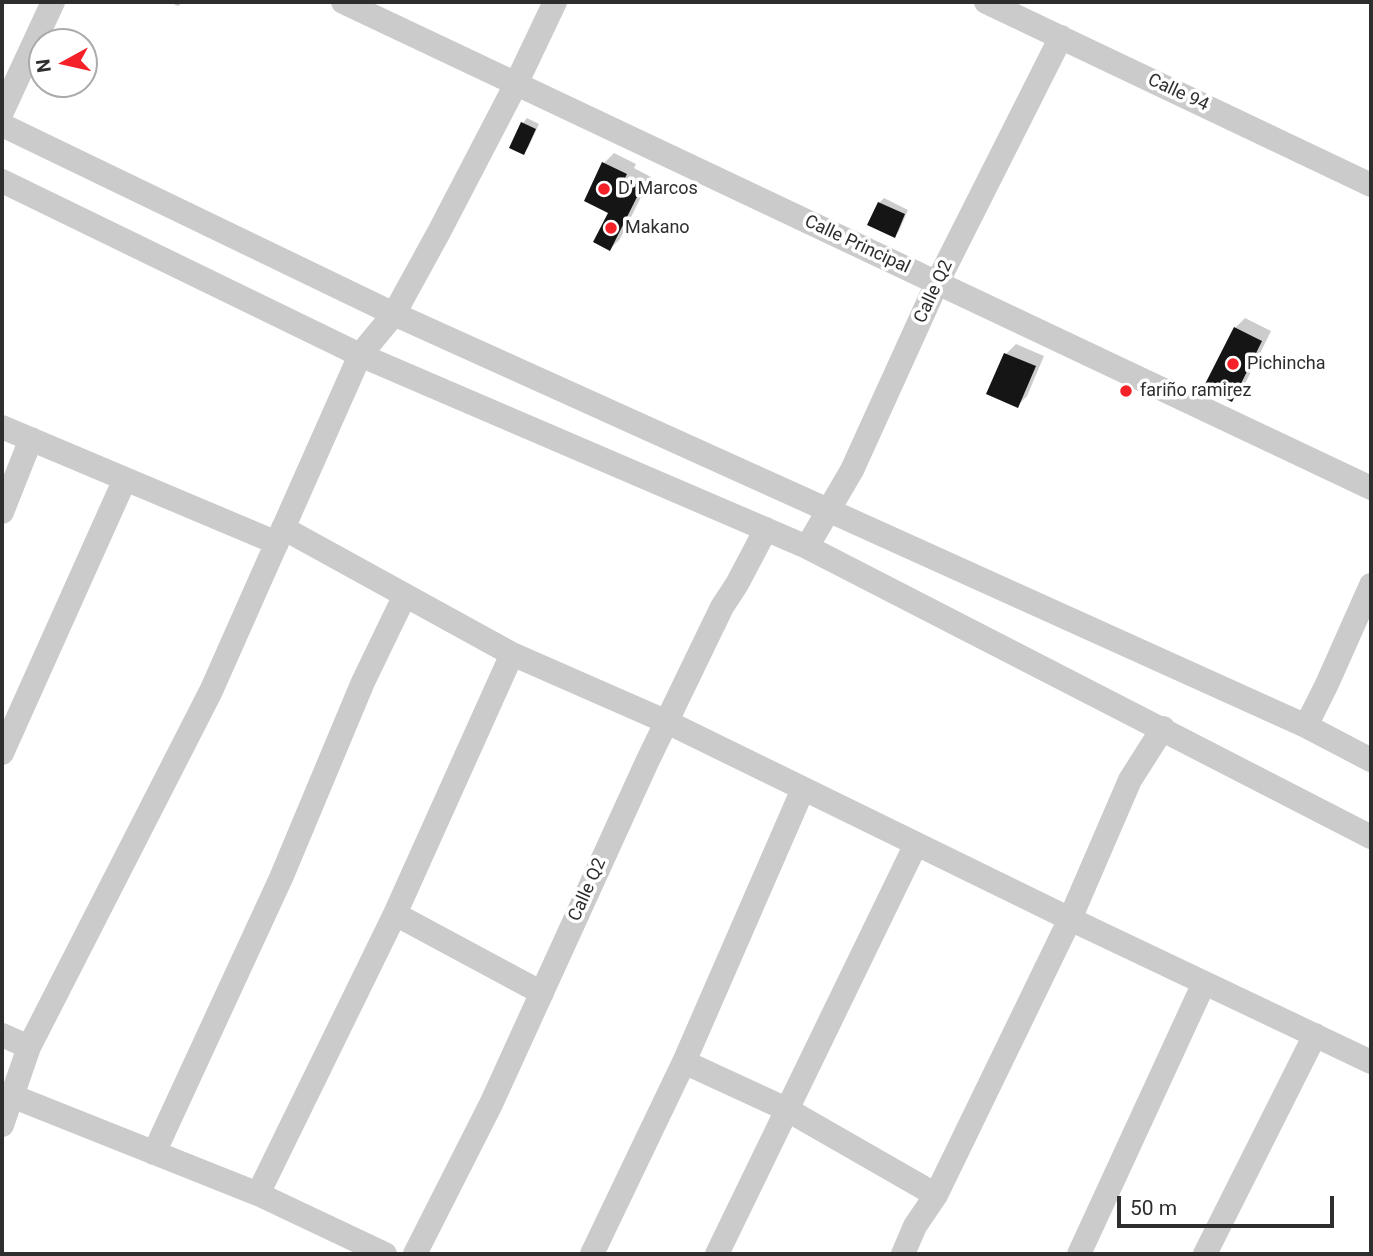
<!DOCTYPE html>
<html>
<head>
<meta charset="utf-8">
<style>
  body { margin:0 }
  #map { position:relative; width:1373px; height:1256px; overflow:hidden; background:#fff; font-family:Roboto,sans-serif }
  canvas { display:block }
  .frame { position:absolute; inset:0; border:4px solid #2e2e2e; pointer-events:none }
  .north { position:absolute; left:28px; top:28px; width:70px; height:70px; box-sizing:border-box; background:#fff; border:2px solid #ababab; border-radius:50%; rotate:262deg; font-size:19px; font-weight:700; line-height:28px; text-align:center; color:#2e2e2e }
  .north::after { content:''; display:block; margin:auto; width:24px; height:32px; background:#f42228; clip-path:polygon(50% 0,100% 100%,50% 72%,0 100%) }
  .scale { position:absolute; left:1117px; top:1196px; width:217px; height:32px; box-sizing:border-box; border:4px solid #2e2e2e; border-top:0; padding-left:9px; font-size:21px; line-height:24px; white-space:nowrap; color:#2e2e2e; -webkit-text-stroke:5px #fff; paint-order:stroke }
</style>
</head>
<body>
<div id="map">
<canvas width="1373" height="1256"></canvas>
<div class="frame"></div>
<div class="north">N</div>
<div class="scale">50 m</div>
</div>
<script>
const c = document.querySelector('canvas').getContext('2d');
c.lineJoin = 'round';
function fillPath(path, color) { c.fillStyle = color; c.fill(path, 'evenodd'); }
const shape = rows => new Path2D(rows.map(r => 'M' + r).join(''));
function trace(path, color, width, dash) { c.strokeStyle = color; c.lineWidth = width; c.lineCap = dash ? 'butt' : 'round'; c.setLineDash(dash || []); c.stroke(path); }
function write(font, color, halo, rows, align = 'center') {
  c.font = font + ' Roboto,sans-serif'; c.lineWidth = 7; c.setLineDash([]); c.textBaseline = 'middle'; c.strokeStyle = halo; c.fillStyle = color; for (const [text, x, y, turn = 0] of rows) {
    c.save(); c.translate(x, y); c.rotate((+turn || 0) * Math.PI / 180); c.textAlign = isNaN(turn) ? turn : align; if (halo) c.strokeText(text, 0, 0); c.fillText(text, 0, 0); c.restore();
  }
}
fillPath(shape([
  [169,2,183,2,178,6],
  [527,118,539,124,528,148,523,153,523,123],
  [614,153,636,164,634,168,651,177,620,239,610,249,611,212,604,163],
  [884,198,908,210,899,231,894,236,879,203],
  [1245,318,1271,331,1242,390,1232,400,1235,328],
  [1016,344,1044,356,1027,396,1017,406,988,393,1006,354]
]), '#0003');
fillPath(shape([
  [521,122,536,129,524,155,509,148],
  [602,162,627,174,625,178,642,187,610,251,593,242,608,213,584,201],
  [878,202,905,214,895,238,867,225],
  [1234,327,1262,341,1232,402,1203,388],
  [1004,353,1036,366,1018,408,986,394]
]), '#151515');
trace(shape([
  [343,2,1371,488],
  [986,2,1371,185],
  [2,112,53,2],
  [2,125,394,314,1306,726,1371,760],
  [2,181,360,355,807,547,1371,837],
  [2,427,277,543],
  [2,512,31,439],
  [283,528,512,654,667,722,1070,919,1371,1062],
  [807,547,852,470,937,283,1061,37],
  [1306,726,1327,684,1371,585],
  [2,753,125,479],
  [395,914,542,993],
  [2,1035,29,1047],
  [684,1062,786,1109,936,1195],
  [12,1096,258,1194,385,1254],
  [2,1125,29,1047,211,691,360,355,394,314,439,232,516,84,555,2],
  [154,1153,281,878,363,682,405,595],
  [258,1194,395,914,512,654],
  [415,1254,491,1104,647,762,722,607,737,584,766,529],
  [592,1254,684,1062,803,789],
  [717,1254,916,844],
  [903,1254,915,1226,936,1195,1070,919,1130,780,1163,728],
  [1079,1254,1204,983],
  [1205,1254,1315,1035]
]), '#cbcbcb', 24);
for (const [x, y, r, color] of [
  [604,189,7,"#f42228"],
  [611,228,7,"#f42228"],
  [1233,364,7,"#f42228"],
  [1126,391,7,"#f42228"]
]) { const dot = new Path2D(); dot.arc(x, y, r, 0, 2 * Math.PI); c.fillStyle = color; c.fill(dot); trace(dot, '#fff', 2.5); }
write('18px', '#2e2e2e', '#fff', [
  ["Calle 94",1178,93,25],
  ["Calle Principal",857,245,25],
  ["Calle Q2",934,292,-65],
  ["Calle Q2",588,890,-66]
]);
write('18px', '#2e2e2e', '#fff', [
  ["D' Marcos",618,189],
  ["Makano",625,228],
  ["Pichincha",1247,364],
  ["fariño ramirez",1140,391]
], 'left');
</script>
</body>
</html>
